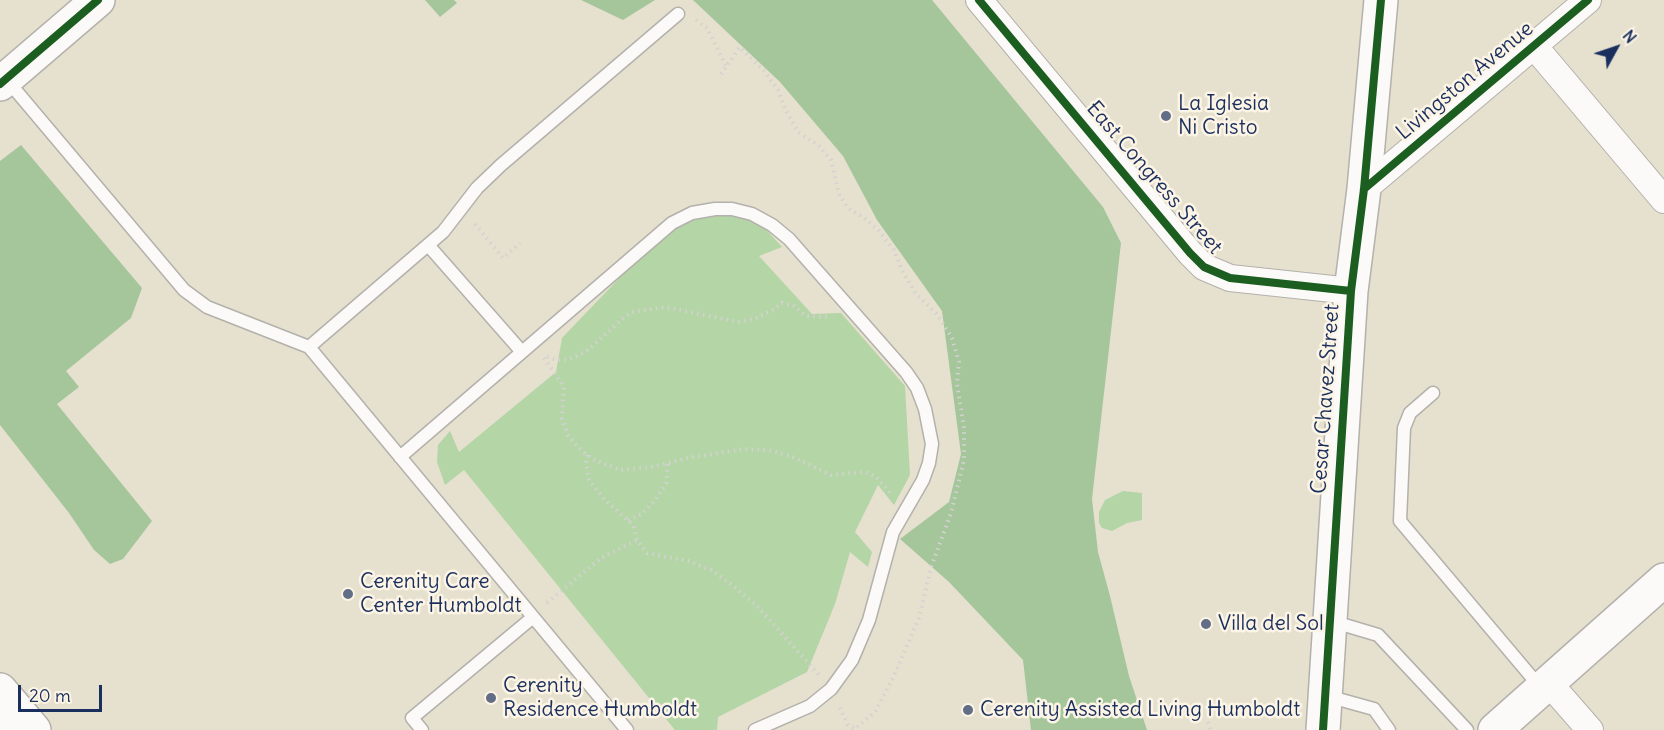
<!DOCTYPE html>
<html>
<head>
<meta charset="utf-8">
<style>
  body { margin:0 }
  #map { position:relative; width:1664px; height:730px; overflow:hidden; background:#e6e0cf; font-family:Delius,sans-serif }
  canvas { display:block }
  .north { position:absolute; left:1586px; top:18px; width:60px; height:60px; -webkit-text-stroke:4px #fcf5e5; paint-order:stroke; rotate:50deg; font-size:16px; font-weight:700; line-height:24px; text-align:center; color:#1b2f5e }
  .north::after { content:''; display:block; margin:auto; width:21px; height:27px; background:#1b2f5e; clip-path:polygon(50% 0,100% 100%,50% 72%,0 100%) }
  .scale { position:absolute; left:18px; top:685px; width:84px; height:27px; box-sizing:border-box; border:3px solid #1b2f5e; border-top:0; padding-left:8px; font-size:18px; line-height:21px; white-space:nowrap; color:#1b2f5e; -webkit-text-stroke:4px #fcf5e5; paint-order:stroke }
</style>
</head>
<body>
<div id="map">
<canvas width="1664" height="730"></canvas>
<div class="north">N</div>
<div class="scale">20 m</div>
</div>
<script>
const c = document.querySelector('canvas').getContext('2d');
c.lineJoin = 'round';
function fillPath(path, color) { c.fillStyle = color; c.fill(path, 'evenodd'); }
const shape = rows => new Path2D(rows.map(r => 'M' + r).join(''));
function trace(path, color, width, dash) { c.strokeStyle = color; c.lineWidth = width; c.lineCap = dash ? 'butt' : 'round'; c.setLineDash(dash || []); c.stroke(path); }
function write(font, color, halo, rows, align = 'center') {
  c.font = font + ' Delius,sans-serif'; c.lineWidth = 5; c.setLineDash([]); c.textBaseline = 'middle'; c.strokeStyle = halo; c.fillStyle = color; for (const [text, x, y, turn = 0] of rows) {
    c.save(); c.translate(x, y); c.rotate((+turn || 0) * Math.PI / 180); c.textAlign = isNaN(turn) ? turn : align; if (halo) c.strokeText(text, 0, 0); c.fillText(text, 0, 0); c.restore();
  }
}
fillPath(shape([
  [692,213,752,214,782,247,759,256,812,314,841,313,905,386,910,475,894,505,878,485,855,532,872,552,868,567,850,552,835,604,807,672,718,717,717,730,675,730,464,470,445,485,437,462,438,445,450,431,459,452,556,372,562,338,672,223],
  [1123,491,1142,493,1142,520,1127,523,1112,531,1102,528,1099,523,1099,512,1105,500]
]), '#b4d5a5');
fillPath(shape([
  [425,0,454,0,457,3,440,17],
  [581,0,655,0,623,20],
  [693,0,932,0,1103,207,1121,243,1092,499,1098,552,1110,596,1129,676,1147,730,1031,730,1023,660,949,582,900,539,949,502,961,454,942,311,877,220,843,156,780,82],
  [21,145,142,288,131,318,66,371,79,387,57,404,152,521,123,559,110,564,94,550,69,513,0,425,0,161]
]), '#a5c69b');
const lane = shape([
  [7,80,184,290,207,307,309,347,627,730],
  [428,245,522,352],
  [309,347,443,232,477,188,501,165,678,14],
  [1433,393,1410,413,1404,428,1400,521,1540,687],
  [400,457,672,223,692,213,715,209,732,209,752,214,772,225,789,239,906,372,917,388,925,409,932,444,929,463,923,480,893,532,869,620,852,660,831,689,810,706,755,730],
  [1331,621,1378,635,1467,730],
  [1327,696,1374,709,1389,730],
  [422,730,412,718,532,618]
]);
const street = shape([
  [979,0,1190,253,1204,267,1230,278,1351,291],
  [1534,46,1664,200],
  [1364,189,1588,0],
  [1549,683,1590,730],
  [0,725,17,710]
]);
const secondary = shape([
  [0,84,98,0],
  [0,690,34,730],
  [1323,730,1351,291,1364,189,1381,0],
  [1495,730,1664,580]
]);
trace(lane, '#b3b1ab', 15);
trace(street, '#b3b1ab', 28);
trace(secondary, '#b3b1ab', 36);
trace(shape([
  [696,20,707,28,726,66],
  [721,74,740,47,764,71,778,90,785,109,798,132,819,146,831,160,839,194,848,208,864,218,879,231,894,250,903,272,916,294,937,314,952,338,959,362,957,384,964,428,964,460,951,513,931,567,919,618,894,676,875,712,855,729,848,725,839,706],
  [475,224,503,258,520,243],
  [547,357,556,360,570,359,588,350,621,320,632,312,650,309,666,307,738,322,754,319,771,311,782,303,793,305,806,316,830,317],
  [544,358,564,387,562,419,568,435,577,446,592,459,621,470,652,467,688,458,744,449,768,450,791,456,831,475,866,472,876,477,891,494],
  [587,455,586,464,589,480,605,500,633,525,637,540,647,553,688,561,711,570,731,584,757,606,819,675],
  [628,520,642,514,656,499,666,483,668,463],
  [547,603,601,558,637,540],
  [1208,722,1211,730]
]), '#d3d2d1', 4, [1.5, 4.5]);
trace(lane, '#fbfaf8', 12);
trace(street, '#fbfaf8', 26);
trace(secondary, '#fbfaf8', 33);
trace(shape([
  [979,0,1190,253,1204,267,1230,278,1351,291],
  [0,84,98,0],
  [1364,189,1588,0],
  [1323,730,1351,291,1364,189,1381,0]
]), '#1b5e20', 8);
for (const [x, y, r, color] of [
  [1166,116,6,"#626d86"],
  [348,594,6,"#626d86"],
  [1206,624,6,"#626d86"],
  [491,698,6,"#626d86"],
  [968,710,6,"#626d86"]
]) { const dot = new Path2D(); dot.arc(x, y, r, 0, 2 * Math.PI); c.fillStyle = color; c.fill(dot); trace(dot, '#fcf5e5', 2); }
write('21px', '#1b2f5e', '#fcf5e5', [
  ["Livingston Avenue",1465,81,-40],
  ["East Congress Street",1154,178,49],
  ["Cesar Chavez Street",1326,399,-86]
]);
write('21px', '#1b2f5e', '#fcf5e5', [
  ["La Iglesia",1178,104],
  ["Ni Cristo",1178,128],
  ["Cerenity Care",360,582],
  ["Center Humboldt",360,606],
  ["Villa del Sol",1218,624],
  ["Cerenity",503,686],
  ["Residence Humboldt",503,710],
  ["Cerenity Assisted Living Humboldt",980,710]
], 'left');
</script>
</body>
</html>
